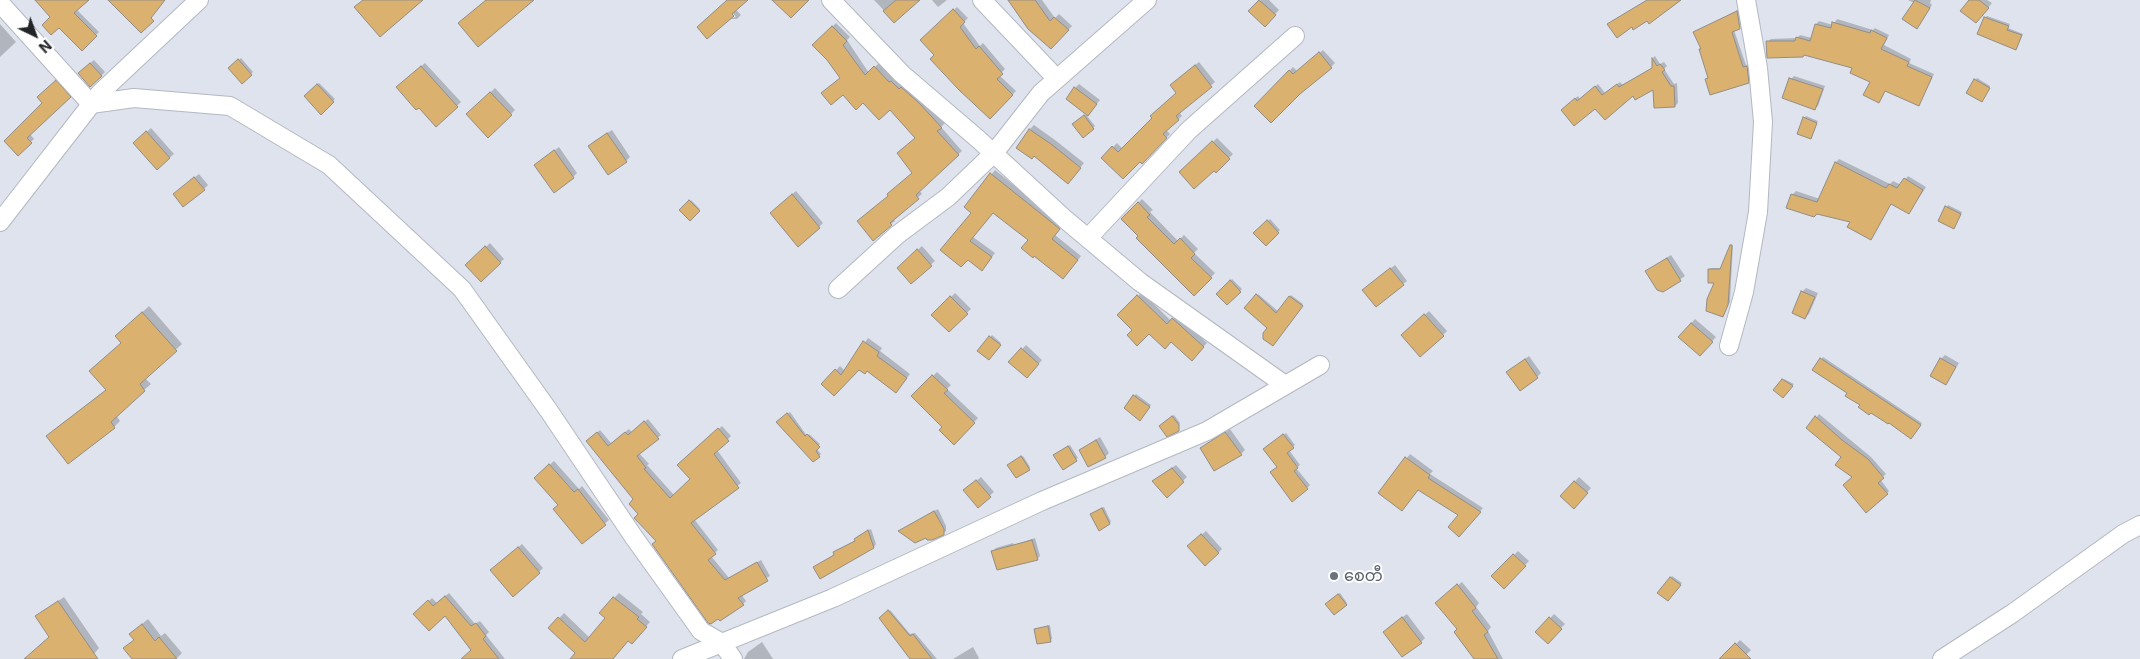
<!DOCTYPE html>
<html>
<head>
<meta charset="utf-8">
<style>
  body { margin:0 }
  #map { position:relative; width:2140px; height:659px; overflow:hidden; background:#dee3ed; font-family:Inter,sans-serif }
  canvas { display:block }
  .north { position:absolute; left:10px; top:10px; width:50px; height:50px; -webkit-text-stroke:4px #fff; paint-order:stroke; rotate:138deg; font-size:14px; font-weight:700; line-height:20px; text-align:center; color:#222427 }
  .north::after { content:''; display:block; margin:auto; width:18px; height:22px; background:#222427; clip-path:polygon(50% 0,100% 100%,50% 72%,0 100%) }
</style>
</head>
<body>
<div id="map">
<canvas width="2140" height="659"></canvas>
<div class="north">N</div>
</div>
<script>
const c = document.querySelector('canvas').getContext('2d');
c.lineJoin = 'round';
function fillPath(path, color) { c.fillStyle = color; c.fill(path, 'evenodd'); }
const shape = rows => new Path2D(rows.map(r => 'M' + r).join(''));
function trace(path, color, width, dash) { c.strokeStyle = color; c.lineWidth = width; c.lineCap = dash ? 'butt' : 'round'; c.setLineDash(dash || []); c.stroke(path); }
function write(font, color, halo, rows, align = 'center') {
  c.font = font + ' Inter,"Noto Sans Myanmar",sans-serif'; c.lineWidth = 4; c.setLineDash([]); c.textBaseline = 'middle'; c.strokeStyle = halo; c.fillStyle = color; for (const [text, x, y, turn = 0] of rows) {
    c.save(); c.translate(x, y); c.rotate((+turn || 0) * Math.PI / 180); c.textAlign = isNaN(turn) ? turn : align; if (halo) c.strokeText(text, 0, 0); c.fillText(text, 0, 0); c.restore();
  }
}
fillPath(shape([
  [37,0,87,0,77,10,99,32,82,49],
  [874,0,917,0,894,21],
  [932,0,947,0,938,7],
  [1009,0,1042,0,1055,18,1059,14,1072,26,1051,48],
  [1261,0,1269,0,1279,10,1265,25,1250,11],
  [1908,0,1931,0,1930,3,1932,5,1920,24,1914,3],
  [1971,0,1987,0,1992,3,1980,18],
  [728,1,741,15,737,19,728,19,736,17,725,3],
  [957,7,968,18,963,23,980,46,983,43,1005,69,999,75,1016,91,990,118,921,40],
  [1740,9,1742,25,1734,30,1746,65,1749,64,1751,79,1748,82,1706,79,1709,77,1700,50,1702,48,1698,30],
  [1987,16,2010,24,2008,28,2023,34,2016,48,1985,17],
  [1837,19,1873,30,1875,28,1889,35,1884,45,1911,59,1909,63,1934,74,1919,105,1886,90,1879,102,1872,81,1854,67,1767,42,1771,39,1797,38,1800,35,1812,38,1816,24,1819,21,1833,25],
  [836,23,850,37,847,40,869,73,879,63,894,79,895,78,923,99,945,123,941,127,962,151,919,190,922,194,893,218,895,221,891,224,873,239,890,195,914,172,917,138,890,108,841,78,828,60,814,45],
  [0,24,16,42,0,57],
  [1323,50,1335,63,1331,67,1299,93,1256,106,1293,67,1297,71],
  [1655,56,1660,64,1664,62,1667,66,1664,69,1674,84,1677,83,1678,103,1675,106,1654,88,1595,107,1565,107,1578,96,1580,99,1598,84,1605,93,1620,82,1623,85,1653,68,1653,58],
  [241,58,253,72,242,82,230,68],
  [94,60,105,72,101,76,83,69],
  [1199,62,1215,82,1179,112,1182,116,1166,130,1170,134,1142,162,1140,160,1102,158,1117,143,1123,149,1178,93,1175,82],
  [425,63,461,102,436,126,402,83],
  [1794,76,1825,86,1818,106,1815,108,1791,79],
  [59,78,73,93,30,134,34,139,18,154,44,103,38,97],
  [1977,78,1990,86,1983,99,1975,80],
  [319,83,335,99,321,113,305,96],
  [1079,84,1100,100,1087,116,1095,126,1083,136,1076,122,1087,114,1075,88],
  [495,88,515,110,489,136,468,114],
  [1806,116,1818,121,1810,138,1804,118],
  [1034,125,1055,140,1084,163,1072,178,1030,129],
  [151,128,174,154,157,168,135,143],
  [612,130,630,157,626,161,593,142],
  [1217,138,1233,154,1216,171,1214,169,1181,173],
  [559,147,577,173,573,177,535,165],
  [1839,159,1890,184,1893,181,1901,185,1908,176,1926,187,1909,213,1892,203,1852,222,1792,195,1796,191,1820,199,1836,162],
  [995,170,1063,225,1055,235,1081,256,1067,274,1034,255,1030,240,993,212,973,237,995,253,986,265,968,258,973,213,965,207],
  [199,174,208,185,204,189,179,190],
  [796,191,823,223,819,227,775,209],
  [1142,199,1153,210,1150,212,1178,241,1184,235,1198,249,1194,253,1215,273,1194,295,1123,219],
  [691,200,700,209,690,219,681,210],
  [1948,205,1962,212,1955,226,1939,220],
  [1270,219,1280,230,1266,244,1255,233],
  [490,243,504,259,481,280,467,265],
  [1733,244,1730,302,1722,316,1715,282,1710,269,1711,268,1721,268],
  [922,246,935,261,911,282,898,268],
  [1671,255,1685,276,1663,291,1646,271],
  [1395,265,1407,281,1403,284,1368,286],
  [1232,279,1242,289,1227,303,1217,294],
  [1806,288,1818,293,1809,314,1805,318,1802,292],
  [1142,292,1171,321,1177,315,1207,343,1192,359,1171,340,1149,333,1133,330,1119,315],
  [955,293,971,309,949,330,933,315],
  [1258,294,1279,312,1291,295,1303,304,1274,343,1269,328,1246,308],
  [149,306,182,344,145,378,151,384,116,415,120,421,114,427,54,430,107,389,122,343,123,330],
  [1429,311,1447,331,1443,335,1407,331],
  [1695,319,1716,337,1704,350,1680,336],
  [992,335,1001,343,988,359,978,351],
  [868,338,882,348,880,351,910,374,900,387,867,370,859,368,823,384,840,366,845,371],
  [1026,345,1042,360,1027,377,1010,362],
  [1945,355,1959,363,1946,384,1941,359],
  [1529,356,1541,373,1537,377,1512,369],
  [1823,357,1922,423,1913,435,1862,404,1849,393,1814,370],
  [937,372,951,385,947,389,978,418,954,443,944,427,913,396],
  [1784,379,1794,384,1783,397,1775,389],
  [1136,394,1151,405,1142,417,1134,396],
  [790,412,807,436,809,434,820,444,816,448,821,454,814,461,779,420],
  [1819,414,1871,457,1886,474,1880,479,1889,491,1887,493,1853,477,1842,457,1808,428],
  [1174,415,1180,423,1178,430,1162,424],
  [648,419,661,435,639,453,649,464,647,465,674,495,692,479,679,465,722,426,731,436,717,450,741,483,694,519,718,550,711,556,729,578,761,560,770,576,741,594,746,601,743,604,657,541,640,514,635,499,591,438,600,430,611,443,629,429,632,432],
  [1230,429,1245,450,1241,454,1206,444],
  [1286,433,1295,445,1289,450,1300,465,1296,468,1310,485,1307,488,1278,467,1268,447],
  [1100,437,1109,453,1105,457,1080,450],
  [1070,445,1078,458,1063,469,1056,454],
  [1410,454,1433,471,1430,474,1483,508,1463,531,1460,515,1419,489,1402,510,1380,493],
  [1023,456,1030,467,1029,469,1011,463],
  [554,461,579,489,582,486,609,520,582,543,559,505,535,478],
  [1176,465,1187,477,1167,496,1158,477],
  [981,477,994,492,978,506,969,487],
  [1579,477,1591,488,1578,503,1562,496],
  [1104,507,1111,522,1099,529,1093,513],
  [938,509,946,526,946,531,942,534,926,536,900,531],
  [871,529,876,544,874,547,814,567,835,554,837,550,856,540,858,536],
  [1206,531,1222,549,1218,553,1193,542],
  [1035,538,1040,556,1037,559,993,551,996,548,1013,543,1014,545],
  [522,544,543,568,539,572,496,566],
  [1518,551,1529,561,1504,587,1493,576],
  [1672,576,1682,583,1668,600,1659,592],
  [1462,582,1479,603,1476,607,1491,627,1488,631,1503,659,1476,659,1440,599],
  [449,593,475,624,480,621,489,632,486,635,505,659,477,659,445,615,415,614,432,598,437,603],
  [619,593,643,612,641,614,650,622,632,642,629,639,611,659,571,659,577,653,550,628,564,613,590,638,607,618,614,598],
  [1340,593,1347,603,1346,604,1328,602],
  [64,597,99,648,94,654,94,659,25,659,51,637,37,616],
  [890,610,910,634,915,633,937,659,912,659,881,618],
  [1407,614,1425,638,1421,642,1388,628],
  [1554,614,1565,624,1547,642,1537,632],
  [148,619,161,636,165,633,182,653,176,659,133,659,136,629],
  [1050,625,1052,639,1050,640,1036,629],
  [1740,640,1751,650,1742,659,1721,659],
  [762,642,773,659,744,659,748,652],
  [973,647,979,658,978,659,953,659]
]), '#0003');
const building = shape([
  [35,0,89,0,74,13,97,36,82,51,59,28,51,35,42,25,50,17,35,0],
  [108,0,165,0,151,18,154,21,141,33,108,0],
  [363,0,423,0,380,37,354,7,363,0],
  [486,0,534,0,478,47,458,23,486,0],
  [727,0,748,0,732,14,734,16,707,39,697,27,727,0],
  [772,0,809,0,791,18,772,0],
  [896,0,920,0,894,23,883,11,896,0],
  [1008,0,1035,0,1050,21,1054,17,1069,30,1051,49,1028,29,1008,0],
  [1259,0,1276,15,1265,27,1248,11,1259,0],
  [1647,0,1681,0,1649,24,1647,21,1633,30,1632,27,1617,38,1607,24,1647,0],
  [1915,0,1930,8,1917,29,1902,19,1915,0],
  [1969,0,1979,0,1989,8,1976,23,1960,11,1969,0],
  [953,9,965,22,960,27,976,49,979,46,1003,74,997,79,1013,95,990,119,959,90,930,59,934,55,920,40,953,9],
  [1737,11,1740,29,1732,32,1743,67,1747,66,1749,83,1710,95,1705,79,1708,78,1699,49,1701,49,1693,32,1737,11],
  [1984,17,2009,26,2007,30,2022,35,2016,50,1977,34,1984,17],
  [1832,22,1870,33,1871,30,1887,38,1881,49,1909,62,1907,66,1932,77,1919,106,1885,91,1879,103,1863,95,1870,82,1850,73,1852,68,1804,55,1803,57,1767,58,1766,41,1795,41,1796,37,1810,41,1815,24,1831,28,1832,22],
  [832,26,847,41,843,45,865,75,874,66,889,82,891,81,899,89,901,87,919,103,942,128,937,131,959,155,916,195,919,199,890,223,892,225,873,241,857,221,888,196,887,194,912,173,897,153,915,138,890,110,879,120,863,103,856,110,843,95,831,105,821,93,840,78,827,60,812,45,832,26],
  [1319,52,1332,68,1300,94,1271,123,1254,106,1289,70,1293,74,1319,52],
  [1652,58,1657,66,1660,64,1665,70,1662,72,1671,86,1674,86,1675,107,1654,108,1653,90,1635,100,1633,96,1605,120,1595,109,1574,126,1561,110,1575,98,1577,101,1595,86,1602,95,1617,84,1619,87,1652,68,1652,58],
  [238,59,252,75,242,84,228,68,238,59],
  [90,63,102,76,90,87,78,73,90,63],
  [1195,65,1212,87,1176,116,1179,120,1163,134,1167,138,1142,164,1140,162,1123,179,1101,158,1112,146,1118,152,1152,118,1150,116,1176,93,1170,85,1195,65],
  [421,66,458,107,436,127,419,108,416,110,396,87,421,66],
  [1789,78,1823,89,1815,110,1782,98,1789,78],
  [1974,79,1990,88,1982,102,1966,93,1974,79],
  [56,80,71,97,27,138,32,143,18,156,4,141,42,103,37,97,56,80],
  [317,84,334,102,321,115,304,96,317,84],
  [1074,87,1097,104,1088,116,1066,99,1074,87],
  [490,92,512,115,488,138,466,114,490,92],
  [1084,115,1094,129,1083,138,1072,124,1084,115],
  [1803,117,1817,123,1811,139,1797,134,1803,117],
  [1029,129,1051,144,1081,168,1068,184,1034,156,1032,159,1016,148,1029,129],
  [146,131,170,158,157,170,133,143,146,131],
  [607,133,627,162,608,175,588,146,607,133],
  [1212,141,1230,159,1216,173,1214,171,1194,189,1179,172,1212,141],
  [554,150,574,178,554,193,534,165,554,150],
  [1835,162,1886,188,1889,184,1897,188,1904,178,1923,190,1909,214,1891,204,1871,240,1847,227,1850,222,1817,214,1814,217,1786,208,1791,194,1817,202,1835,162],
  [990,173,1060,229,1052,239,1078,260,1063,279,1034,256,1033,258,1021,248,1028,240,993,213,970,241,992,257,982,271,968,260,961,267,940,250,971,213,964,207,990,173],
  [194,177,205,190,183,207,173,194,194,177],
  [792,194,820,228,798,247,770,213,792,194],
  [689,200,700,211,690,221,679,210,689,200],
  [1138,202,1150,215,1147,217,1174,244,1180,238,1195,254,1191,258,1212,278,1194,296,1136,238,1138,236,1121,219,1138,202],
  [1945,206,1961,214,1954,229,1938,221,1945,206],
  [1267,220,1279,233,1266,246,1253,233,1267,220],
  [1730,245,1732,245,1728,305,1723,317,1706,311,1707,299,1714,283,1708,283,1708,269,1720,269,1730,245],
  [485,246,501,263,481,282,465,265,485,246],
  [917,249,932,266,911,284,897,268,917,249],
  [1667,258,1681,281,1663,292,1657,290,1645,271,1667,258],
  [1390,268,1404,285,1376,307,1362,290,1390,268],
  [1230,280,1241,292,1227,305,1216,294,1230,280],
  [1801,291,1815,297,1805,319,1792,313,1801,291],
  [1256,294,1276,313,1289,296,1303,306,1273,346,1263,339,1263,333,1267,328,1244,308,1256,294],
  [1137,295,1167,324,1172,318,1204,347,1192,361,1171,342,1165,349,1149,334,1137,346,1127,335,1132,330,1117,315,1137,295],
  [950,296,968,314,949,332,931,315,950,296],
  [142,312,177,351,140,384,145,391,111,422,115,428,68,464,46,436,106,390,89,371,121,343,115,336,142,312],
  [1424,314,1444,336,1420,357,1401,335,1424,314],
  [1691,323,1713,342,1700,356,1678,337,1691,323],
  [989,336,1001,345,989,360,977,351,989,336],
  [863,341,879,352,877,356,907,378,896,393,867,371,865,374,859,370,834,396,821,384,835,369,841,375,863,341],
  [1021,348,1039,364,1027,378,1008,362,1021,348],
  [1820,358,1921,425,1911,439,1889,423,1888,424,1871,413,1869,415,1858,407,1860,405,1845,396,1847,393,1812,370,1820,358],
  [1940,358,1956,367,1946,385,1930,376,1940,358],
  [1525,359,1538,378,1520,391,1506,372,1525,359],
  [932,375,948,390,944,393,975,423,954,445,939,430,942,427,911,396,932,375],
  [1782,379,1793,386,1783,398,1773,390,1782,379],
  [1133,395,1150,407,1140,421,1124,408,1133,395],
  [787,413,805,436,807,434,820,447,816,451,820,457,813,462,776,422,787,413],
  [1172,416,1179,425,1179,431,1167,437,1159,426,1172,416],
  [1815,416,1842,440,1868,459,1884,478,1878,483,1888,494,1866,513,1843,485,1852,477,1835,465,1841,457,1806,428,1815,416],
  [644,421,659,439,637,456,646,468,644,469,670,498,690,479,677,465,718,428,729,441,714,454,739,488,691,523,716,554,708,560,725,580,757,562,768,581,738,598,744,605,720,621,718,619,711,624,708,623,652,544,656,541,634,518,638,514,629,504,633,499,586,441,597,432,608,446,625,432,628,435,644,421],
  [1225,432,1242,455,1214,471,1200,448,1225,432],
  [1283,434,1294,448,1287,453,1298,468,1294,471,1308,489,1292,502,1270,472,1277,467,1263,449,1283,434],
  [1096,440,1106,458,1088,467,1079,450,1096,440],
  [1068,446,1077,461,1063,470,1053,455,1068,446],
  [1021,456,1030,470,1016,478,1007,465,1021,456],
  [1405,457,1430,475,1428,478,1481,512,1459,537,1448,527,1458,515,1418,490,1402,511,1378,493,1405,457],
  [549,464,574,492,578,489,606,525,582,544,553,509,558,505,534,478,549,464],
  [1172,468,1184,482,1167,498,1152,481,1172,468],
  [976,480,991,497,978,508,963,490,976,480],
  [1574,481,1588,493,1574,509,1560,496,1574,481],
  [1102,508,1110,524,1099,531,1090,514,1102,508],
  [934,511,944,529,944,535,932,540,927,540,926,538,915,543,898,531,934,511],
  [868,530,874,548,820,579,813,567,834,555,833,552,855,541,854,539,868,530],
  [1201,534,1219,553,1205,566,1187,546,1201,534],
  [1032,540,1038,560,997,570,991,551,1032,540],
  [518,547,540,573,513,597,490,570,518,547],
  [1513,554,1526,566,1504,589,1491,576,1513,554],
  [1670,577,1681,585,1668,601,1657,593,1670,577],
  [1457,584,1476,608,1472,611,1488,632,1484,635,1498,659,1474,659,1454,632,1457,629,1435,603,1457,584],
  [1338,594,1347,605,1334,615,1325,604,1338,594],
  [445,596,471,626,476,623,486,636,483,639,499,659,461,659,471,650,445,616,429,631,413,614,428,600,433,606,445,596],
  [613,597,639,617,637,619,647,627,632,644,628,641,613,659,570,659,575,653,548,628,558,617,585,642,605,618,599,613,613,597],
  [58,601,98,659,24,659,49,637,35,616,58,601],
  [888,610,910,636,913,634,932,659,910,659,879,618,888,610],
  [1402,617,1422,643,1402,657,1383,632,1402,617],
  [1549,617,1562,629,1548,644,1535,632,1549,617],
  [142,624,155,641,159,637,177,659,132,659,123,648,134,640,129,634,142,624],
  [1048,626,1051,642,1037,644,1034,629,1048,626],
  [1735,643,1751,659,1719,659,1735,643]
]);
fillPath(building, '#dab16f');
trace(building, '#938d85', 1);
const minor = shape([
  [831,0,902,74,978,139,1066,220,1140,282,1285,385],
  [982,0,1057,79],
  [0,3,91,104,134,98,230,106,329,165,462,289,549,411,633,536,701,631,722,643,733,659],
  [0,222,100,93,199,0],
  [1088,238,1189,130,1295,36],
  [838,289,897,235,948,197,994,153,1041,93,1147,0],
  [1729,346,1744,292,1758,212,1763,122,1758,68,1746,0],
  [682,659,833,598,1042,501,1207,431,1320,365],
  [1942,659,2013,613,2123,534,2140,525]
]);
trace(minor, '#b3b8c1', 20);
trace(minor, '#fff', 18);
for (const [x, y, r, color] of [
  [1334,576,5,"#6b7280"]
]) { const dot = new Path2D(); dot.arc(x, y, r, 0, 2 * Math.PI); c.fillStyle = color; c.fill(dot); trace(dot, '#fff', 2); }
write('16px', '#5b616d', '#fff', [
  ["စေတီ",1344,576]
], 'left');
</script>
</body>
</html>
